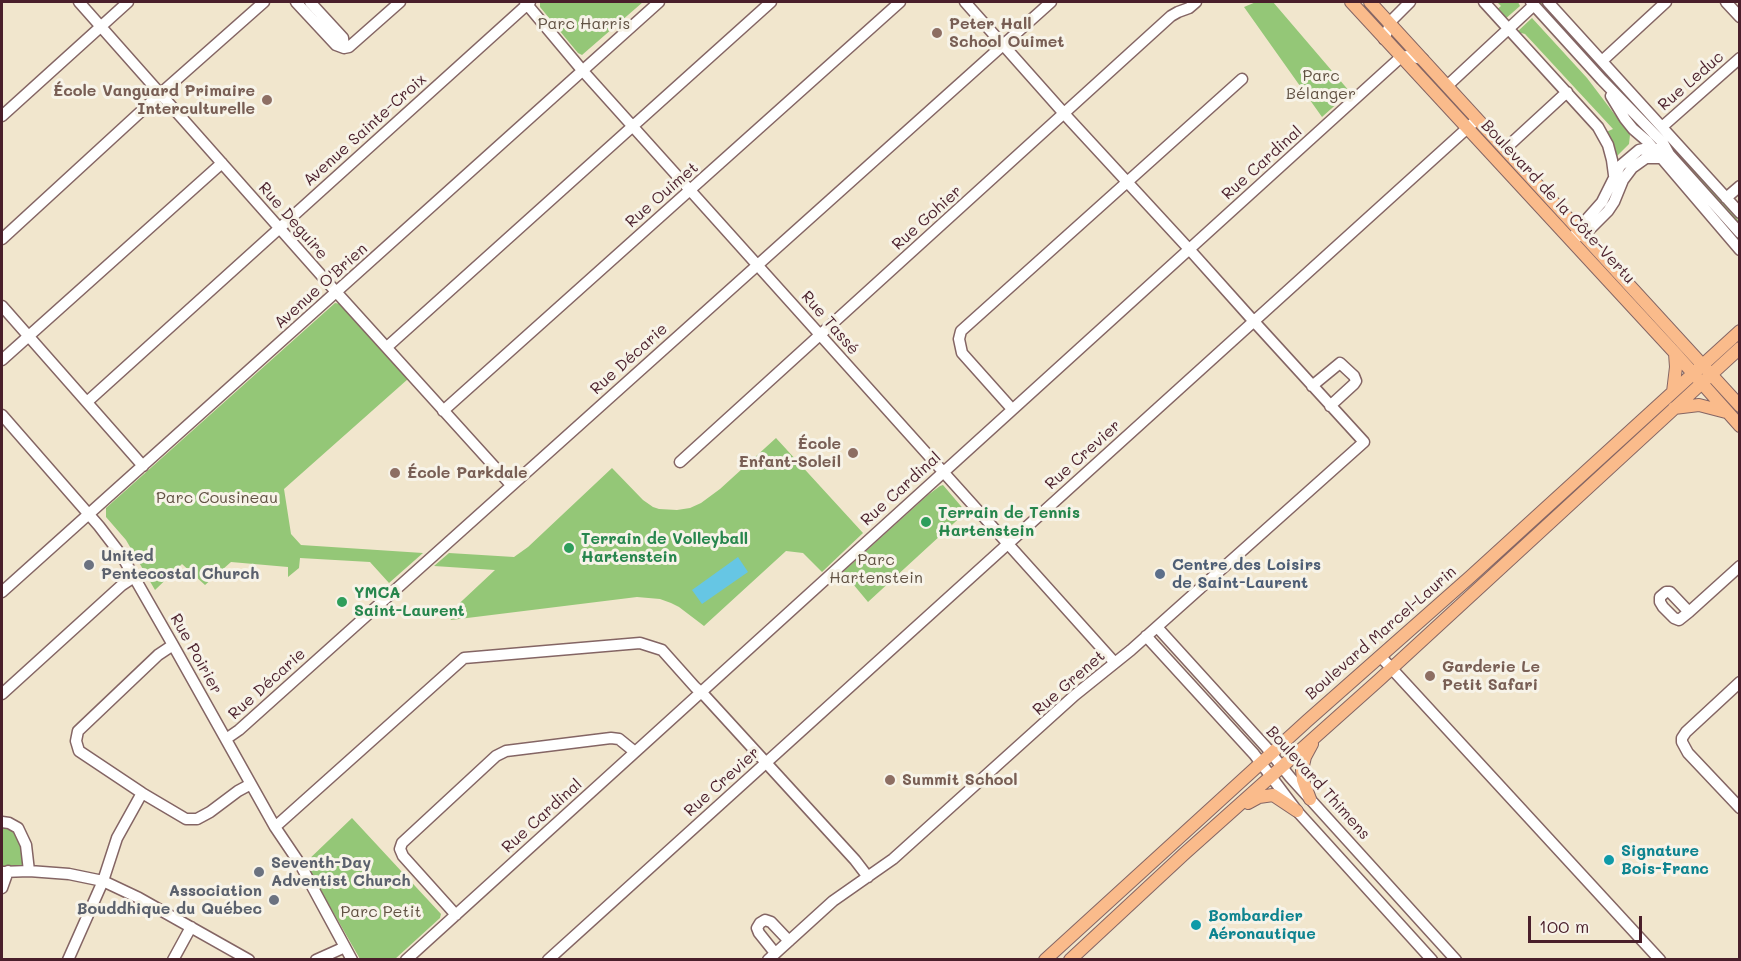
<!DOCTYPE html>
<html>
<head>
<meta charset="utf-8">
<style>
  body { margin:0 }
  #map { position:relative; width:1741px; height:961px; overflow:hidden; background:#f1e6cd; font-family:Mali,sans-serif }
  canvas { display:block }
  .frame { position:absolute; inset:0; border:3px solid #4a1f2b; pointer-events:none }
  .scale { position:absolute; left:1528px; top:916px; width:114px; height:27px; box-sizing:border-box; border:3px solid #4a1f2b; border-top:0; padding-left:8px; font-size:18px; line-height:21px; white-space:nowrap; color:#4a1f2b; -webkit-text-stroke:4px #f7f3e8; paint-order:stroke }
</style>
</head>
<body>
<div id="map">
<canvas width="1741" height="961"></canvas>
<div class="frame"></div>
<div class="scale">100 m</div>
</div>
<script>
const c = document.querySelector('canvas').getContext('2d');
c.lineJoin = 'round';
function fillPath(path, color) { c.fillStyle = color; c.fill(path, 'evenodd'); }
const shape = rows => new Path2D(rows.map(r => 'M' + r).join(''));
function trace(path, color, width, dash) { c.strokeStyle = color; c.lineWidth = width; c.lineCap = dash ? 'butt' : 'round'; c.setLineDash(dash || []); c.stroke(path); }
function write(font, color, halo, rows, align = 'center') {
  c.font = font + ' Mali,sans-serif'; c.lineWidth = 6; c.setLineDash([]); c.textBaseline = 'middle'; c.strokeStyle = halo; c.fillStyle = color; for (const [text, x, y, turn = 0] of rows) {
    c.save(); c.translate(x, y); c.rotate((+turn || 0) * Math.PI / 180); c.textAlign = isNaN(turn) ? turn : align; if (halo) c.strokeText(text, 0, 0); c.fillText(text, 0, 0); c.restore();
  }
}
fillPath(shape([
  [540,2,643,2,582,55,578,53,540,7],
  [1256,2,1273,2,1350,92,1322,117,1244,7],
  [1497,2,1518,2,1520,6,1504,20,1495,11,1501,6],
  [1536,2,1541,2,1736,217,1739,222,1739,228],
  [1532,18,1587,78,1628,132,1630,135,1629,144,1614,159,1606,132,1613,129,1525,34,1517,32],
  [335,303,341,304,408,379,284,489,291,534,301,545,423,553,389,583,370,562,300,558,299,568,288,577,288,567,231,562,205,585,182,564,155,590,126,540,106,517,106,508],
  [776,438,863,533,822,572,803,553,786,551,704,626,679,607,671,603,660,599,637,597,451,620,448,614,495,570,434,566,449,553,514,557,528,547,612,468,643,500,653,507,659,509,677,510,690,508,701,503,720,489],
  [943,485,966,512,868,602,843,572,928,495,940,486],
  [352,818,441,914,440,918,395,959,360,959,305,863],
  [2,822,18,828,29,871,2,872]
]), '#94c777');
fillPath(shape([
  [738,557,748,572,702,604,692,590]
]), '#66c6e4');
const minor = shape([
  [79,2,329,284,511,485],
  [296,2,336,45,344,48,349,47,400,2],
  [310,2,343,38,344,48],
  [525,2,582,70,1115,663],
  [1484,2,1598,127,1608,145,1612,160,1614,175],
  [1531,2,1602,80,1663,143,1669,154,1740,233],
  [1548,2,1740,213],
  [1726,2,1740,17],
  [1384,39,1392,20,1410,2],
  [1602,61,1666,2],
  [1447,86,1534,5],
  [1611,96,1625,119,1633,129,1647,141,1740,250],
  [2,116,128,2],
  [1662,127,1740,58],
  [1505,149,1567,92],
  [1726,198,1740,186],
  [1574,236,1586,220,1602,202,1620,166,1639,150,1648,148,1657,149],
  [1576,238,1590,229,1608,211,1614,202,1623,180,1632,168,1646,158,1661,158],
  [2,239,160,94,264,2],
  [2,306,143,466],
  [387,347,771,2],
  [2,360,222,163],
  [1312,386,1340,363,1354,376,1356,381,1354,384,1330,406],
  [87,402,530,2],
  [1012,409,962,353,959,339,961,331,1242,79],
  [443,411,900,2],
  [2,415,99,526,122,556,173,645,275,827,300,864,352,960],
  [680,462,1171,16,1178,12,1189,8,1196,2],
  [2,592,659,2],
  [1689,612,1670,592,1666,592,1660,597,1660,602,1663,607,1674,618,1679,620,1689,612,1740,566],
  [1157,627,1266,747,1290,777,1456,960],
  [1146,636,1254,754,1297,811,1432,960],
  [173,645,158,655,78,731,76,741,79,751,142,793,186,819,197,819,210,812,238,791,251,784],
  [1381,657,1660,960],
  [1740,682,1686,732,1682,738,1682,742,1688,753,1740,808],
  [2,694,122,585,134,577],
  [226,739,239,730,1051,2],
  [2,822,9,823,18,828,26,845,29,871],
  [275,827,464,658,640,643,662,650,695,687,705,696,855,860,868,877],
  [2,872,29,871,69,874,103,881,139,898,249,960],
  [2,888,8,871],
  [456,915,403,856,400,849,402,843,496,756,506,751,611,738,619,739,635,752],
  [775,953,759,933,757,928,760,923,765,920,771,922,789,941],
  [68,960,103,881,117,838,142,793],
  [173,960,191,927],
  [316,960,345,947],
  [406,960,1401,57,1408,56,1423,59],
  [548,960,1473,123],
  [768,960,833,901,893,859,1075,695,1131,650,1364,442,1249,316,1189,249,1069,119,965,2]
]);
const major = shape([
  [1351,2,1675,353,1740,426],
  [1370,2,1740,406],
  [1673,392,1676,367,1675,353],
  [1674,408,1699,405,1726,412],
  [1310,799,1303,780,1302,770,1305,757,1312,744],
  [1248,803,1259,797,1273,795,1297,811],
  [1045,960,1307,721,1470,577,1740,331],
  [1070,960,1184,854,1379,680,1740,348]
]);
trace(minor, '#846564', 13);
trace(major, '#846564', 14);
trace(minor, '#fff', 10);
trace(major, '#fabb8b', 12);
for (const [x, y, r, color] of [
  [937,33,6,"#8d6e63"],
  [267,100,6,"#8d6e63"],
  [853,453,6,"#8d6e63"],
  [395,473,6,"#8d6e63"],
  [926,522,6,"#2e9e5b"],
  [569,548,6,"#2e9e5b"],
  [89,565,6,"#6b7280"],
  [1160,574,6,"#5c6f8a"],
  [342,602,6,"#2e9e5b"],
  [1430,676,6,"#8d6e63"],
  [890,780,6,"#8d6e63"],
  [1609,860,6,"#0f9aa8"],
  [259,872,6,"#6b7280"],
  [274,900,6,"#6b7280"],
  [1196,925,6,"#0f9aa8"]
]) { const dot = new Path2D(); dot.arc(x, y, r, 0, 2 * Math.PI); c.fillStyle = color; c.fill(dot); trace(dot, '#f7f3e8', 2); }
write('16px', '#605142', '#f7f3e8', [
  ["Parc Harris",584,24],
  ["Parc",1321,76],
  ["Bélanger",1321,94],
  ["Parc Cousineau",217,498],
  ["Parc",876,560],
  ["Hartenstein",876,578],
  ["Parc Petit",381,912]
]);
write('bold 16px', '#785e54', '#f7f3e8', [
  ["Peter Hall",949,24],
  ["School Ouimet",949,42],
  ["École Vanguard Primaire",255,91,"right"],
  ["Interculturelle",255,109,"right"],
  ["École",841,444,"right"],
  ["Enfant-Soleil",841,462,"right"],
  ["École Parkdale",407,473],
  ["Garderie Le",1442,667],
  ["Petit Safari",1442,685],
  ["Summit School",902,780]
], 'left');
write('16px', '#4a1f2b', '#f7f3e8', [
  ["Rue Leduc",1691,81,-41],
  ["Avenue Sainte-Croix",365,130,-42],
  ["Rue Cardinal",1262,163,-42],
  ["Rue Ouimet",662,195,-41],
  ["Boulevard de la Côte-Vertu",1558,202,47],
  ["Rue Gohier",927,218,-42],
  ["Rue Deguire",293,221,49],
  ["Avenue O'Brien",321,286,-42],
  ["Rue Tassé",830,323,49],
  ["Rue Décarie",629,359,-42],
  ["Rue Crevier",1083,455,-42],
  ["Rue Cardinal",901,489,-42],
  ["Boulevard Marcel-Laurin",1381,633,-41],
  ["Rue Poirier",196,654,61],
  ["Rue Grenet",1069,683,-41],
  ["Rue Décarie",267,684,-42],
  ["Rue Crevier",722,782,-42],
  ["Boulevard Thimens",1318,783,48],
  ["Rue Cardinal",542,816,-42]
]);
write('bold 16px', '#27864d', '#f7f3e8', [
  ["Terrain de Tennis",938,513],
  ["Hartenstein",938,531],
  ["Terrain de Volleyball",581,539],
  ["Hartenstein",581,557],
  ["YMCA",354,593],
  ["Saint-Laurent",354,611]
], 'left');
write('bold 16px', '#5b616d', '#f7f3e8', [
  ["United",101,556],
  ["Pentecostal Church",101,574],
  ["Seventh-Day",271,863],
  ["Adventist Church",271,881],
  ["Association",262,891,"right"],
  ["Bouddhique du Québec",262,909,"right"]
], 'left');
write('bold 16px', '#4e5e75', '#f7f3e8', [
  ["Centre des Loisirs",1172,565],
  ["de Saint-Laurent",1172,583]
], 'left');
write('bold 16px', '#0d838f', '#f7f3e8', [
  ["Signature",1621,851],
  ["Bois-Franc",1621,869],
  ["Bombardier",1208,916],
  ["Aéronautique",1208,934]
], 'left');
</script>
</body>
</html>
